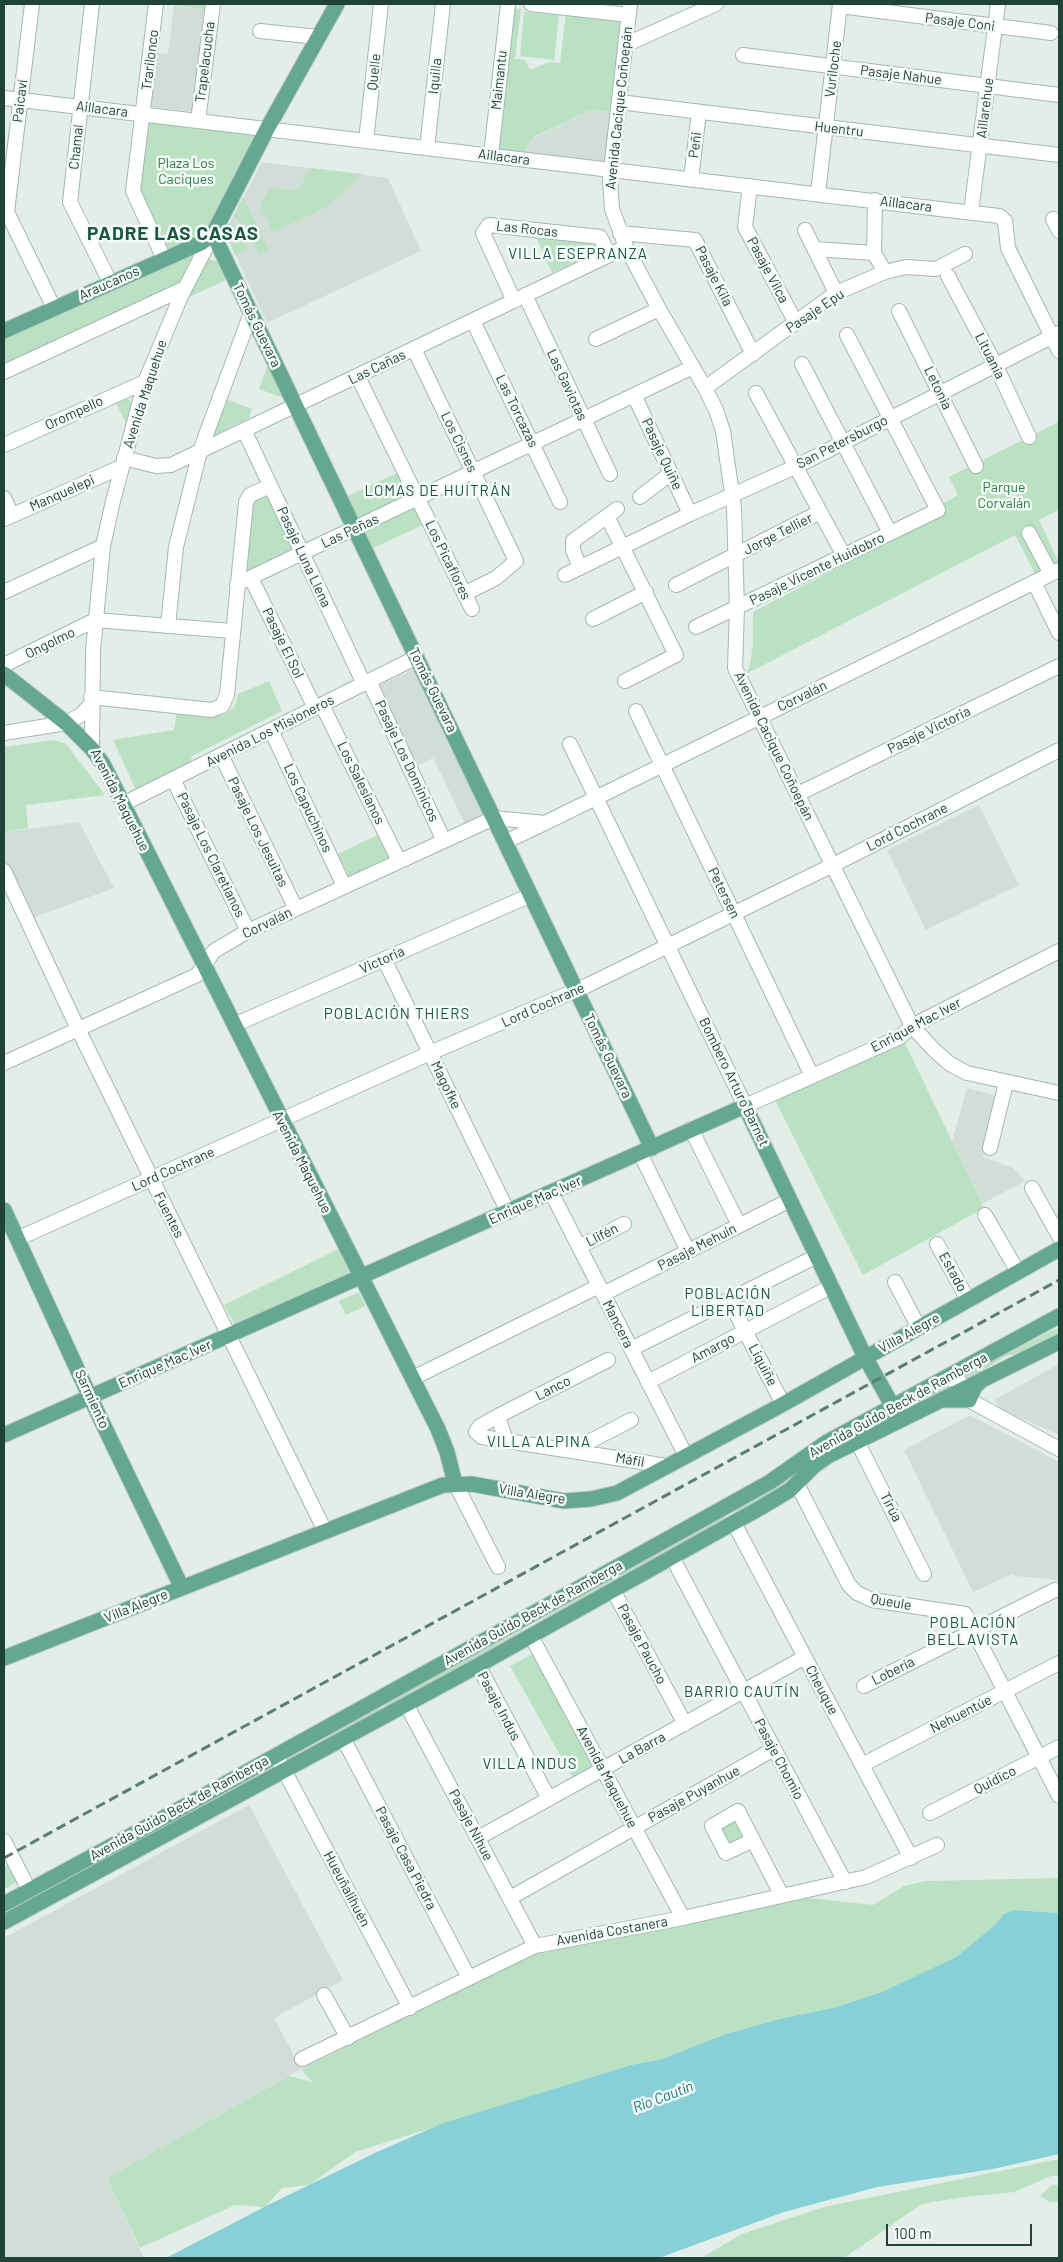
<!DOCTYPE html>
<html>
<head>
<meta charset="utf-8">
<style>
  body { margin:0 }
  #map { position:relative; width:1063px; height:2262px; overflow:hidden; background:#e3eee9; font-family:Barlow,sans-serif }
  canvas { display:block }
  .frame { position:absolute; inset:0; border:5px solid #214237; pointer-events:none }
  .scale { position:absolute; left:886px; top:2224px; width:146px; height:22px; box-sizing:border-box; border:2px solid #214237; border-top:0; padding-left:6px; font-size:15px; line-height:18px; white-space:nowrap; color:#214237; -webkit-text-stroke:4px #f4faf7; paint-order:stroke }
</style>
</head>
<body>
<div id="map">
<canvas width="1063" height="2262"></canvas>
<div class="frame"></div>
<div class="scale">100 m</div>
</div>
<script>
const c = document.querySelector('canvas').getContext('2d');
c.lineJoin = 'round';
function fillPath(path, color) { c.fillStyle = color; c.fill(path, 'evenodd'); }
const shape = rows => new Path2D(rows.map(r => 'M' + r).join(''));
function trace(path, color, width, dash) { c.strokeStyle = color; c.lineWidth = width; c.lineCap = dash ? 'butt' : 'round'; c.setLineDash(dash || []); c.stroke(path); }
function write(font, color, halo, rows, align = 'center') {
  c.font = font + ' Barlow,sans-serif'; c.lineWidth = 5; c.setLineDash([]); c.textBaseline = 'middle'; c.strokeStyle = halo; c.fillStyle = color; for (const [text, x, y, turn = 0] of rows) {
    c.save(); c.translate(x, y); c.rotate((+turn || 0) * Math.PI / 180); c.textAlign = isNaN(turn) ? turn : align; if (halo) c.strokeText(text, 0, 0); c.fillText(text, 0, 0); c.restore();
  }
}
fillPath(shape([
  [174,6,209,10,197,112,151,107,157,53,168,54],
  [590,110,612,112,605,162,524,152,534,138],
  [262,162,388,178,421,251,267,323,225,232],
  [416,668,488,813,465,824,433,758,415,767,376,687],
  [979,805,1019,885,926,930,887,850],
  [79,822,114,888,32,918,4,860,4,832],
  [967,1088,999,1096,983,1157,1013,1168,1025,1181,982,1204,952,1141],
  [1059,1364,1059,1435,1000,1409,994,1400],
  [970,1415,1059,1462,1059,1580,1015,1576,1012,1574,973,1592,904,1450],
  [249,1805,343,1980,274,2018,301,2069,107,2178,144,2258,4,2258,4,1938]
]), '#d1ded8');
fillPath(shape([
  [165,4,210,4,209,10],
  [510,8,521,9,515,59,525,60,530,70,549,62,560,63,566,13,623,19,612,112,590,110,534,137,524,152,494,149],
  [524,12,559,15,554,60,520,56],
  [147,120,258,133,207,232,167,252,138,191],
  [311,168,362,174,327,207,273,232,260,205,270,188,298,190],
  [243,197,269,250,259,254,244,224,233,216],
  [229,223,237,227,247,249,235,255,225,232],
  [535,235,595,243,599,251,552,273],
  [188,253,196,262,186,283,4,366,4,338],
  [207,259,217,261,226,280,189,297,204,262],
  [269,362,286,399,259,389],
  [126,397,132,403,126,423,116,403],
  [226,399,252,409,249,418,213,436],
  [1059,422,1059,510,1039,520,1059,563,1036,575,1015,535,746,674,750,665,753,644,753,612,944,512,940,505,958,495,949,477],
  [401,471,413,496,358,523,346,497],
  [268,491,296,549,243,574,251,499],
  [416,500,427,523,371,549,360,528],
  [269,681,282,711,192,756,189,768,137,792,113,740,174,730,177,711,220,716,226,714,235,706,238,694],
  [54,740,66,744,105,795,26,805,28,828,4,832,4,747],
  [382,833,393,855,349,877,338,854],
  [904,1041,984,1208,863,1275,775,1100],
  [341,1248,350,1272,235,1325,224,1305],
  [359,1292,365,1306,346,1315,339,1301],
  [1059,1327,1059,1335,1023,1353,1006,1356,966,1381,963,1376],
  [947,1385,951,1387,909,1411,901,1407],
  [810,1460,793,1480,735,1514,733,1512,733,1510],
  [721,1515,724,1516,725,1520,538,1625,537,1622,576,1599,590,1588],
  [522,1630,524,1633,387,1708,384,1702,479,1649,494,1645],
  [534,1653,596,1767,574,1780,510,1666],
  [379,1704,382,1711,288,1760,327,1738,336,1728],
  [248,1782,108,1860,106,1855,233,1786],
  [738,1814,750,1838,727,1851,714,1827],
  [12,1863,21,1880,4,1889,4,1867],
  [1059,1878,1059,1913,1013,1910,1004,1914,996,1924,956,1957,884,1991,837,2007,779,2019,726,2034,662,2059,631,2065,355,2152,309,2185,282,2188,265,2207,235,2205,140,2248,107,2178,289,2076,312,2082,301,2069,536,1953,810,1898,873,1905,904,1886,926,1881],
  [1059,2159,1059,2176,1051,2176,1014,2192,964,2197,922,2204,844,2258,705,2258,706,2255,742,2234,824,2207],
  [1052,2185,1059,2185,1059,2202,1050,2202,1040,2196]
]), '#bbe1c3');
fillPath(shape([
  [1013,1910,1059,1913,1059,2154,993,2169,877,2187,784,2212,659,2258,166,2258,272,2203,377,2152,441,2124,631,2065,662,2059,726,2034,779,2019,837,2007,884,1991,956,1957,996,1924,1004,1914]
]), '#87d0d8');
const minor = shape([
  [32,4,7,212,54,308],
  [92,4,70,202,110,282],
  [156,4,133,191,164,259],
  [531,4,629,15],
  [630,4,610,179,612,209,626,247,659,309,705,388,716,410,723,431,734,508,737,608,735,668,912,1026,934,1050,950,1064,967,1073,1059,1093],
  [840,6,1051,33],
  [260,31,318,37],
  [625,45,716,4],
  [743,55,1059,95],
  [4,98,999,216,1005,221,1008,248,1059,351],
  [619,102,1059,155],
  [198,121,213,4],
  [366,141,381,4],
  [427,148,443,4],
  [491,155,508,4],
  [691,179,699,112],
  [750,186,745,227,796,323],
  [818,193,840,4],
  [875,200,874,253,885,272],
  [971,212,998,4],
  [1053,219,1059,231],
  [805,230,836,293],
  [620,233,695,240,753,354],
  [815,249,874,253],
  [948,276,996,366,1029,437],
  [525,295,610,474],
  [514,301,483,233,489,225,600,237,609,255],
  [899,311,976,466],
  [473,321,560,502],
  [596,339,659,309],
  [414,349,516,561,496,578,464,594],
  [802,364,890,533],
  [4,372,185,288],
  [358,377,472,609],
  [705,388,836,293,885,272,906,267,936,269,965,254],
  [756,393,844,556],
  [634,395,690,514],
  [244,430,364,684],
  [4,445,145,382],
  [124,458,156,466,171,465,626,247],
  [640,497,671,473],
  [4,498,12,515],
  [607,516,676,655,625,681],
  [4,519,121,467],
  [1029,533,1051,574],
  [580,568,573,550,573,541,617,509],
  [565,575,690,514,795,467,1059,333],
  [251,578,315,708],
  [1034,582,1059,633],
  [237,584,693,367],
  [676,585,820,512],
  [4,592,103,546],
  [593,619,646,592],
  [95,620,232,631],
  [168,626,176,547,200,451,251,313],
  [696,627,938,510,847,335],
  [4,665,95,620],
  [369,681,444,841],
  [91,697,211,710,222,706,227,695,246,502,250,495,270,486],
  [322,705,399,861],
  [636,711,812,1076],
  [271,730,344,886],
  [4,733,66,723,81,715,91,704],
  [570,744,745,1106,900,1037,912,1026,1059,951],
  [92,749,93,651,103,546,113,501,145,382,181,296,213,234],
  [221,755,296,909],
  [173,779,248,931],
  [798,794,1059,666],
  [123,804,417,657],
  [505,842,545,823],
  [4,871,79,1031,325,1531],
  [384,959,508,1212],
  [234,1025,531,895],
  [4,1063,197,975,214,951,248,931,494,818,545,823,1059,570],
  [691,1129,739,1225],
  [990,1148,1006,1083],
  [640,1153,688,1251],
  [1032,1188,1059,1236],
  [551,1192,686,1456],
  [985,1215,1018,1272],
  [17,1239,430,1053,586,986,833,865,1059,750],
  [937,1244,968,1300],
  [579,1247,624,1224],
  [895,1282,919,1328],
  [603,1294,790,1200],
  [729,1300,783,1404],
  [631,1349,817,1256],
  [608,1360,498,1416,480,1426,476,1432,482,1437,667,1466],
  [413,1378,599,1286],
  [945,1378,958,1380,964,1387,969,1400,1059,1449],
  [648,1382,832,1286],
  [498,1416,506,1441],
  [857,1441,924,1574],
  [573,1450,631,1420],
  [455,1483,498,1567],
  [797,1484,849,1585,857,1593,872,1600,965,1614,1059,1796],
  [734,1523,911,1858],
  [672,1557,845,1882],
  [613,1590,685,1724],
  [531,1636,683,1918],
  [478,1665,549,1799],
  [864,1686,1055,1590],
  [406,1704,535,1946],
  [343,1738,469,1978],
  [276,1755,410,2008],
  [862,1765,1059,1663],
  [930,1813,1059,1747],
  [478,1838,805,1657],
  [753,1840,726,1853,712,1826,738,1811,782,1896],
  [4,1841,29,1890],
  [510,1898,774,1749],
  [324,1995,348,2038],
  [302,2059,535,1946,683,1918,866,1877,937,1845]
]);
const major = shape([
  [213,234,652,1148],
  [4,331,201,243,213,234,267,129,337,4],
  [4,674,66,723,92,749,103,764,438,1429,447,1452,455,1483],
  [4,1210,90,1397,182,1588],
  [945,1400,969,1400,975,1386,981,1381],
  [4,1435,745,1106,865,1357,897,1414],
  [4,1658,443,1485,472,1484,564,1501,591,1499,617,1493,776,1408,1059,1249],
  [4,1904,165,1817,682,1531,770,1482,827,1442,1059,1316],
  [4,1922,468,1671,760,1508,790,1490,814,1466,828,1456,1059,1342]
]);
trace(minor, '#a5b7b0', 16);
trace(major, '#c1cac7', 17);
trace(minor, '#fff', 14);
trace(major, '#64a892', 15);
trace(shape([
  [4,1858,1059,1280]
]), '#5c7d72', 3, [10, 5]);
write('14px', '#214237', '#f4faf7', [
  ["Pasaje Coni",960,22,7],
  ["Trarilonco",150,60,-83],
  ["Trapelacucha",205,62,-83],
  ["Vuriloche",833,69,-83],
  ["Quelle",374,72,-84],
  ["Pasaje Nahue",901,75,7],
  ["Iquilla",435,76,-84],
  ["Maimantu",499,80,-84],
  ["Paicaví",20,101,-83],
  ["Avenida Cacique Coñoepán",619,108,-84],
  ["Aillarehue",985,108,-83],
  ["Aillacara",102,109,7],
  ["Huentru",839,129,7],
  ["Peñi",695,145,-83],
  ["Chamal",76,147,-84],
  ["Aillacara",504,157,7],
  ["Aillacara",906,204,7],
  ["Las Rocas",527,229,6],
  ["Pasaje Vilca",768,270,62],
  ["Pasaje Kila",714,276,63],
  ["Araucanos",109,283,-24],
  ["Pasaje Epu",815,311,-34],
  ["Tomás Guevara",257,325,64],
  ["Lituania",990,356,63],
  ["Las Cañas",377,367,-26],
  ["Las Gaviotas",567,385,65],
  ["Letonia",938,388,64],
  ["Avenida Maquehue",145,394,-72],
  ["Las Torcazas",517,411,64],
  ["Orompello",74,413,-25],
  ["Los Cisnes",459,442,64],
  ["San Petersburgo",842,442,-27],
  ["Pasaje Quiñe",662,454,65],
  ["Manquelepi",62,493,-24],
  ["Las Peñas",350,531,-25],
  ["Jorge Tellier",778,534,-27],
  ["Pasaje Luna Llena",304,557,65],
  ["Los Picaflores",448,560,64],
  ["Pasaje Vicente Huidobro",817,569,-26],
  ["Ongolmo",50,643,-26],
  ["Pasaje El Sol",283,643,64],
  ["Tomás Guevara",433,690,64],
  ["Corvalán",802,696,-26],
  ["Pasaje Victoria",929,730,-26],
  ["Avenida Los Misioneros",270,731,-27],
  ["Avenida Cacique Coñoepán",774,746,64],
  ["Pasaje Los Dominicos",407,761,65],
  ["Los Salesianos",361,783,64],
  ["Avenida Maquehue",120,800,63],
  ["Los Capuchinos",308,808,65],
  ["Lord Cochrane",907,827,-27],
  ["Pasaje Los Jesuitas",258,832,64],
  ["Pasaje Los Claretianos",211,855,64],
  ["Petersen",724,893,64],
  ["Corvalán",267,923,-26],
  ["Victoria",382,960,-24],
  ["Lord Cochrane",543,1005,-24],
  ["Enrique Mac Iver",916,1025,-28],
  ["Tomás Guevara",608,1056,64],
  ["Bombero Arturo Barnet",734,1082,64],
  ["Magofke",446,1085,64],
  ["Avenida Maquehue",302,1162,63],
  ["Lord Cochrane",173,1169,-24],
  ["Enrique Mac Iver",535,1200,-24],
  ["Fuentes",169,1215,63],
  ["Llifén",602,1235,-27],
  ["Pasaje Mehuín",697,1247,-27],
  ["Estado",953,1272,61],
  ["Mancera",618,1324,63],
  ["Villa Alegre",909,1333,-29],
  ["Amargo",713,1348,-28],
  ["Enrique Mac Iver",165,1364,-24],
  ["Liquiñe",763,1365,62],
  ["Lanco",553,1388,-27],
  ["Sarmiento",92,1399,65],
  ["Avenida Guido Beck de Ramberga",898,1405,-29],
  ["Máfil",630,1460,10],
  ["Villa Alegre",532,1494,9],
  ["Tirúa",891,1507,63],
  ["Queule",891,1602,10],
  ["Villa Alegre",136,1606,-22],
  ["Avenida Guido Beck de Ramberga",533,1613,-29],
  ["Pasaje Paucho",642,1644,62],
  ["Lobería",893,1671,-27],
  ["Cheuque",822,1690,62],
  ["Pasaje Indus",499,1706,62],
  ["Nehuentúe",961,1714,-27],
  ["La Barra",642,1748,-29],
  ["Pasaje Chomio",779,1759,62],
  ["Avenida Maquehue",607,1777,62],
  ["Quidico",995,1780,-27],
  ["Pasaje Puyanhue",694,1794,-29],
  ["Avenida Guido Beck de Ramberga",179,1808,-29],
  ["Pasaje Nihue",471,1825,62],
  ["Pasaje Casa Piedra",406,1858,62],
  ["Hueuñalihuén",347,1889,62],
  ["Avenida Costanera",612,1931,-10]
]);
write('14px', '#277c43', '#f4faf7', [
  ["Plaza Los",186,163],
  ["Caciques",186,179],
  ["Parque",1004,487],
  ["Corvalán",1004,503]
]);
c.letterSpacing = '1px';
write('15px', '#1b5644', '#f4faf7', [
  ["VILLA ESEPRANZA",578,254],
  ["LOMAS DE HUITRÁN",438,491],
  ["POBLACIÓN THIERS",397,1014],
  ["POBLACIÓN",728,1294],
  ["LIBERTAD",728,1311],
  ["VILLA ALPINA",539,1442],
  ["POBLACIÓN",973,1623],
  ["BELLAVISTA",973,1640],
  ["BARRIO CAUTÍN",742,1692],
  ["VILLA INDUS",530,1764]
]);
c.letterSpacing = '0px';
write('italic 15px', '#157884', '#f4faf7', [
  ["Río Cautín",663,2097,-21]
]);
c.letterSpacing = '1px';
write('bold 19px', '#1b5644', '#f4faf7', [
  ["PADRE LAS CASAS",173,234]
]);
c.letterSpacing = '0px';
</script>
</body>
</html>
